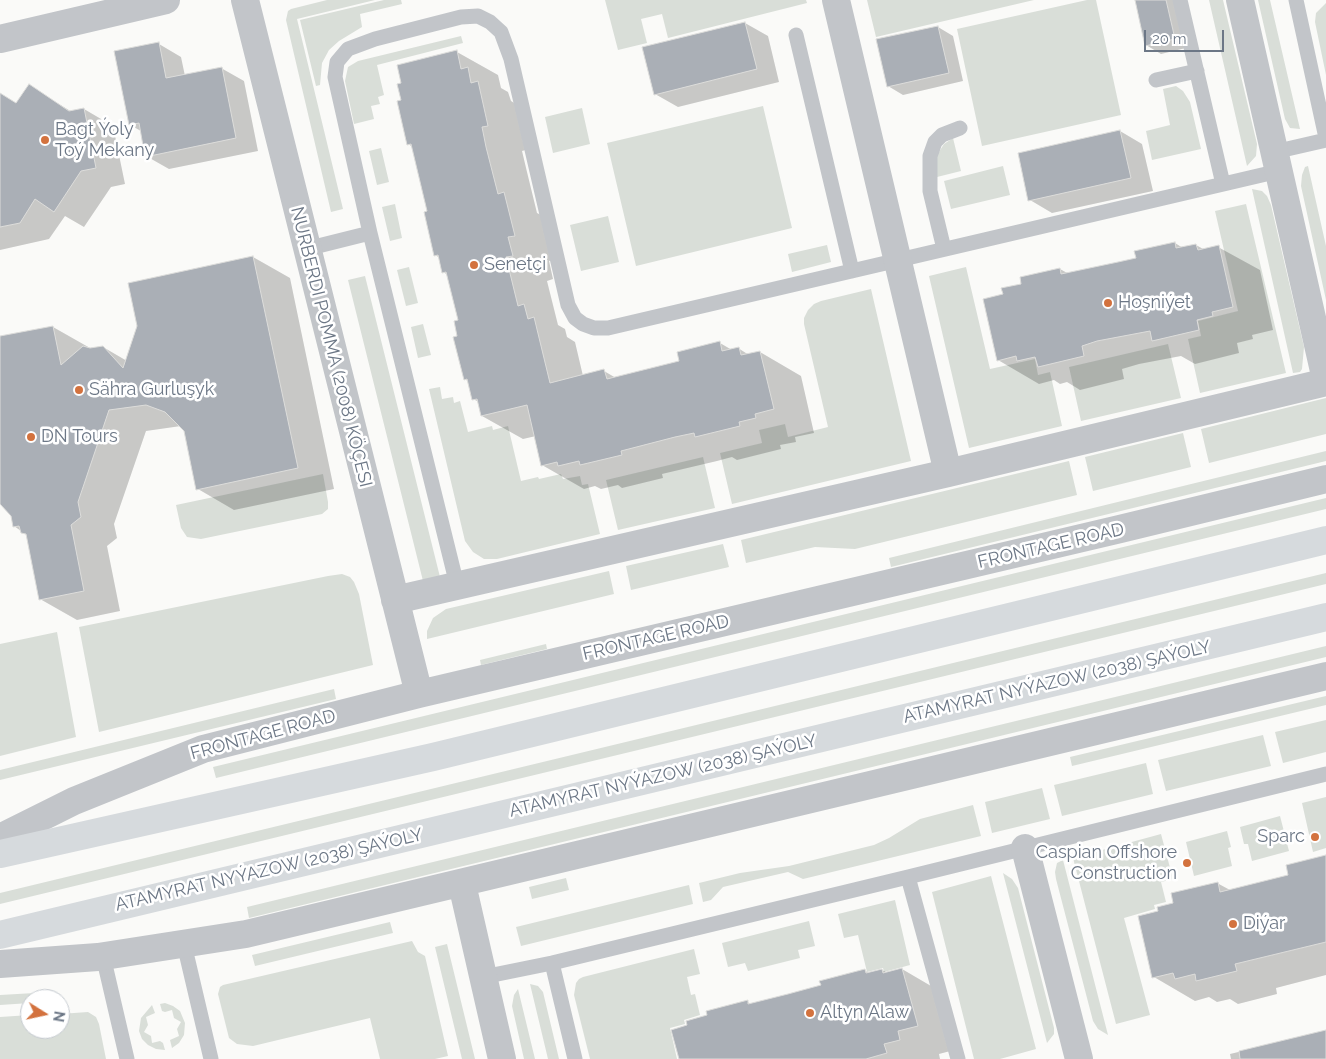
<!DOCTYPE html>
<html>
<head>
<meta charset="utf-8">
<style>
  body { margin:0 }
  #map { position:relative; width:1326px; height:1059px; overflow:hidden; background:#fafaf8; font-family:Raleway,sans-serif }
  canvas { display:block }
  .north { position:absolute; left:20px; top:989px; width:50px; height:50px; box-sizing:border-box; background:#fff; border:1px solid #c4c9cf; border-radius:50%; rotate:100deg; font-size:14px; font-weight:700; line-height:20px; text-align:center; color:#6c7786 }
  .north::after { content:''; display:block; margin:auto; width:18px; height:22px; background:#d3723e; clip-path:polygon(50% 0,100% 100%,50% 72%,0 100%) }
  .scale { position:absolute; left:1144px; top:30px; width:80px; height:22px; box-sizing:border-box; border:2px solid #6c7786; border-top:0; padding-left:6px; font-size:15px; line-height:18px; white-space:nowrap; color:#6c7786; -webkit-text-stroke:4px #fff; paint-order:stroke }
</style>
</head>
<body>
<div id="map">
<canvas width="1326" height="1059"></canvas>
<div class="north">N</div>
<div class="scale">20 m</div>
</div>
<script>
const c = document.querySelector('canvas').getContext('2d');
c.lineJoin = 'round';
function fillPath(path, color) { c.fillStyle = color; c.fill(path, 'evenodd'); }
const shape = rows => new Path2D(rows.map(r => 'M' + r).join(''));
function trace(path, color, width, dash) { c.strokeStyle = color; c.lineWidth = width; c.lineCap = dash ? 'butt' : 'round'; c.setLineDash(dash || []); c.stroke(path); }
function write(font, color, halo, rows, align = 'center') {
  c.font = font + ' Raleway,sans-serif'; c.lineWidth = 5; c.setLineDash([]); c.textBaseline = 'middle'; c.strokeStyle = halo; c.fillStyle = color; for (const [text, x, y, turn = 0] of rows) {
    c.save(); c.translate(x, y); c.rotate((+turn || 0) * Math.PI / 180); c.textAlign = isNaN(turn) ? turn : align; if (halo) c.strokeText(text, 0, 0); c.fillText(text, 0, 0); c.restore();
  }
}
fillPath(shape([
  [327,0,375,0,297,19,343,209,331,212,286,20,288,11,291,9],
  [384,0,401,0,402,4,360,14,362,27,339,41,329,50,322,63,320,85,316,86,300,20],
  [605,0,806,0,807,3,668,38,662,14,641,19,647,43,618,50],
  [867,0,1034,0,876,37],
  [1087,0,1096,0,1121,115,982,146,957,29],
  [1209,0,1223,0,1257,144,1256,156,1247,166],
  [1258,0,1270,0,1300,129,1290,128,1285,119],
  [1326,3,1326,75,1315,22,1316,13],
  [461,36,463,43,377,65,384,95,378,97,380,104,371,106,374,119,354,124,345,81,348,67,358,61],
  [1176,86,1183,91,1190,102,1201,149,1152,160,1146,131,1170,125,1163,89],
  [763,106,792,228,636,266,607,143],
  [582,108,590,144,553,153,545,117],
  [953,138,961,171,937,177,937,155,944,144],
  [381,148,389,182,377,185,369,151],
  [1003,166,1010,195,951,209,944,181],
  [1308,166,1326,246,1326,300,1301,186,1302,175,1305,167],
  [1252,189,1262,191,1267,196,1271,205,1304,347,1302,369,1300,372,1293,373],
  [395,204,402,238,390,241,382,207],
  [1246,204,1286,373,1200,393,1188,339,1201,336,1198,321,1238,311,1215,211],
  [608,216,619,262,581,271,570,225],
  [827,245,831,262,792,272,788,254],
  [409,267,418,303,406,306,397,270],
  [966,267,990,369,1035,359,1038,375,1050,372,1062,426,969,448,929,276],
  [365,276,440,577,423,581,348,280],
  [871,289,911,461,732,504,720,453,762,443,759,430,785,424,788,437,828,427,804,324,804,318,808,310,814,304,821,301],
  [423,324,431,355,418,358,411,327],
  [1168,344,1181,398,1081,421,1069,367],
  [440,387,442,399,453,397,454,403,460,401,468,432,492,426,493,430,508,426,521,481,538,477,539,479,561,474,563,479,580,476,582,485,588,484,600,534,497,559,484,559,473,552,465,541,429,389],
  [1326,398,1326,434,1209,463,1201,429],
  [1183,433,1191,467,1093,491,1085,457],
  [1326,451,1326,461,891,567,889,558],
  [703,457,715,508,618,530,606,480],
  [1069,461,1077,495,855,549,815,547,746,563,741,540],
  [323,474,328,502,328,509,322,514,201,539,187,537,181,528,176,505],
  [1326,498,1326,509,216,778,213,767],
  [723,544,729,567,631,590,626,566],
  [609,571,614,594,427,639,427,631,433,618,446,609],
  [1326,573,1326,584,0,904,0,893],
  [342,574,350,577,354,582,359,594,373,665,99,732,79,627,328,576],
  [57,632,76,737,0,756,0,644],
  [546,644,547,649,481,665,480,660],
  [1326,646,1326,657,249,918,247,907],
  [334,689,336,699,0,780,0,770],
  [1326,696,1326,705,1072,766,1070,757],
  [1326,720,1326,752,1283,763,1275,732],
  [1263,735,1271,766,1166,791,1158,760],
  [1146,763,1153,794,1062,816,1054,785],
  [1042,788,1050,819,992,833,985,802],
  [1326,797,1326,848,1313,852,1302,803],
  [973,805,981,836,803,879,788,872,723,887,711,900,703,902,699,883,740,873,789,866,874,845,889,838,920,819],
  [1280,816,1289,851,1252,861,1248,844,1244,844,1240,827],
  [1227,831,1231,847,1228,848,1232,866,1194,876,1186,842],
  [1161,834,1173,879,1161,882,1166,902,1154,905,1155,909,1124,918,1150,1015,1116,1024,1073,858],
  [1063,860,1108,1035,1098,1029,1093,1021,1056,879,1055,872,1057,863],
  [1003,873,1012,879,1018,888,1054,1028,1054,1034,1047,1043],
  [991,876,1036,1049,1000,1059,974,1059,932,892],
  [566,878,569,890,532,899,529,887],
  [689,885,693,904,521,946,516,927],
  [895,900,910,965,884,972,883,968,867,972,858,935,844,938,838,914],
  [809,921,815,946,798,950,800,958,748,971,745,963,728,967,722,943],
  [390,922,393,933,255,966,252,955],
  [412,941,418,952,425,956,448,1056,435,1059,380,1059,370,1018,253,1046,237,1044,229,1038,218,994,220,987,223,985],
  [447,944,475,1059,462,1059,435,947],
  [694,949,700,974,687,977,691,995,695,994,700,1015,684,1020,685,1024,670,1028,677,1059,590,1059,574,995,576,983,579,979,583,977],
  [530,984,538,986,543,992,559,1059,548,1059],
  [518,989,535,1059,524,1059,512,1006,514,995],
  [52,992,52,999,30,999,30,1003,0,1005,0,995],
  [165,1003,173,1006,180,1011,185,1023,184,1035,179,1043,172,1048,170,1040,179,1036,177,1029,181,1022,174,1018,172,1010,165,1012,162,1011,160,1004],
  [152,1005,155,1013,146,1017,148,1025,144,1032,151,1036,152,1043,160,1041,163,1043,165,1050,156,1049,148,1045,142,1039,139,1031,141,1018],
  [88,1012,96,1017,99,1024,106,1059,0,1059,0,1017,30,1015,30,1029,60,1029,60,1014]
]), '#d9ded8');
fillPath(shape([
  [1136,0,1179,0,1190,47,1161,54,1146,45],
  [745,23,768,36,779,82,678,107,655,94],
  [938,27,953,36,963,81,903,95,888,86],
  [159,44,181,57,185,76,221,68,244,81,258,151,169,169,146,156,141,131,130,125],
  [457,52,498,75,501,88,508,92,511,101,519,106,529,149,522,151,527,172,537,213,545,217,555,259,549,261,553,279,547,281,558,325,565,329,567,337,575,342,583,376,604,371,616,378,681,362,720,343,732,350,738,348,749,355,760,352,801,376,814,433,795,437,796,442,780,445,781,449,737,460,732,457,717,461,662,474,663,478,622,488,618,485,601,489,595,486,584,489,542,465,536,436,523,439,482,416,479,402,473,399,469,382,465,379,459,337,459,321,448,275,443,272,440,258,435,255,429,212,412,147,409,144,402,101],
  [29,86,72,112,84,109,113,126,125,184,111,187,84,227,65,216,49,239,0,250,0,94,17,104],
  [1120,131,1142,144,1153,191,1052,213,1030,200],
  [1175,243,1183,248,1196,245,1205,250,1218,247,1260,270,1273,330,1252,335,1253,339,1237,343,1239,353,1195,364,1181,356,1139,364,1122,369,1124,379,1080,390,1067,382,1060,384,1054,380,1039,384,998,360,1004,295,1023,285,1060,269,1069,274,1137,258],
  [253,257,290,278,334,489,234,510,198,489,185,431,181,426,146,431,114,524,117,538,107,546,120,611,77,620,40,599,28,536,14,526,12,515,0,502,0,338,53,327,90,348,103,347,127,361,138,326,129,284],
  [1326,857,1326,975,1276,988,1277,994,1238,1004,1230,999,1217,1002,1209,997,1195,1001,1154,977,1160,912,1217,883,1230,890,1290,876],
  [902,969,943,993,958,1049,939,1054,940,1059,680,1059,688,1026,747,1002,752,1004,822,986,865,971,870,973,882,970,888,973],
  [1326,1031,1326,1059,1231,1059,1230,1054]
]), '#0003');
const building = shape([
  [1135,0,1166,0,1175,39,1145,46,1135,0],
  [745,22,757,69,654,95,642,47,745,22],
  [938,26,949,73,887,87,876,39,938,26],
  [159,42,166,78,222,67,236,138,145,157,139,123,129,125,114,51,159,42],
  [457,50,461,69,468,67,471,83,478,81,488,126,482,127,486,147,498,194,504,192,515,236,508,237,513,256,506,257,518,306,524,304,528,319,534,317,550,383,604,369,607,379,679,361,677,352,720,341,722,351,739,347,741,355,760,351,774,409,755,414,756,418,739,422,740,426,695,437,694,433,675,437,621,451,622,455,580,465,579,461,558,466,557,462,541,466,527,405,481,416,477,399,472,400,467,379,464,380,453,337,457,336,454,321,458,320,446,272,442,273,438,255,434,256,424,212,427,211,411,144,407,145,397,101,401,100,397,84,401,83,397,65,457,50],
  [29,84,69,111,84,108,96,168,81,171,54,212,35,199,20,223,0,227,0,93,16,103,29,84],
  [1120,130,1131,178,1028,201,1018,153,1120,130],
  [1175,242,1176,248,1196,244,1198,250,1219,245,1233,307,1212,312,1213,316,1197,320,1199,330,1152,341,1150,331,1097,341,1082,346,1084,356,1038,367,1035,357,1017,361,1016,356,997,361,983,299,1003,294,1001,288,1021,284,1020,277,1060,268,1061,274,1118,262,1136,258,1134,251,1175,242],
  [253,256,298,468,196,490,184,431,165,412,146,405,109,410,78,502,81,517,71,525,84,591,39,600,26,534,21,533,19,526,13,527,11,516,0,504,0,336,53,326,61,365,83,346,90,348,103,346,123,368,137,326,128,283,253,256],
  [1326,855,1326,942,1235,964,1237,971,1196,981,1195,974,1175,979,1173,973,1152,978,1138,916,1158,911,1157,907,1173,903,1171,893,1218,882,1220,892,1288,875,1286,865,1326,855],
  [902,968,918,1026,898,1031,900,1040,884,1044,887,1053,866,1059,679,1059,671,1030,687,1025,686,1021,707,1015,706,1011,748,1000,748,1004,788,994,821,985,819,981,865,969,866,973,882,969,883,973,902,968],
  [1326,1030,1326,1059,1240,1059,1239,1051,1326,1030]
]);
fillPath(building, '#aaafb6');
trace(building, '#dcdcda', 1);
trace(shape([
  [1180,0,1223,184],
  [1296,0,1326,138],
  [796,35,852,271],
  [1156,80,1197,71],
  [1274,152,1326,140],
  [306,249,370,233],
  [944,249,930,191,930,156,935,142,942,135,960,128],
  [457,585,370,233,335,77,337,62,348,49,375,39,461,17,478,16,490,22,501,32,511,59,568,305,575,318,583,324,594,328,608,328,1279,171],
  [908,877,958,1059],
  [184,944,211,1059],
  [103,956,127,1059],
  [552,963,575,1059],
  [483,977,552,963,908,877,1326,774]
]), '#c2c5c9', 15);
trace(shape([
  [245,0,419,694],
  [836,0,948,473],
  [1240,0,1326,380],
  [0,39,166,0],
  [395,600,948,473,1326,382],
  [0,838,74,801,203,749,419,694,1120,529,1326,479],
  [1025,848,1079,1059],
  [462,884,502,1059],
  [0,964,98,957,246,934,1326,676]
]), '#c2c5c9', 28);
trace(shape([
  [0,854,433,757,1326,540],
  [0,935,1326,617]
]), '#d6dadd', 28);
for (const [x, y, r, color] of [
  [45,140,5,"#d3723e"],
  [474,265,5,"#d3723e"],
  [1108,303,5,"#d3723e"],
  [79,390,5,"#d3723e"],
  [31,437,5,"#d3723e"],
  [1315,837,5,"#d3723e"],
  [1187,863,5,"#d3723e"],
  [1233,924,5,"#d3723e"],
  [810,1013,5,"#d3723e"]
]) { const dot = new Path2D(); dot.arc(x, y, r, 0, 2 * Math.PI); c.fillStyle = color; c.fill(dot); trace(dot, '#fff', 2); }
write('18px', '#6c7786', '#fff', [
  ["Bagt Ýoly",55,130],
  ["Toý Mekany",55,151],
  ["Senetçi",484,265],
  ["Hoşniýet",1118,303],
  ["Sähra Gurluşyk",89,390],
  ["DN Tours",41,437],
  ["Sparc",1305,837,"right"],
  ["Caspian Offshore",1177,853,"right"],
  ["Construction",1177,874,"right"],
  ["Diýar",1243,924],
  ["Altyn Alaw",820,1013]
], 'left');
write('18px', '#6c7786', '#fff', [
  ["NURBERDI POMMA (2008) KÖÇESI",331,347,76],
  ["FRONTAGE ROAD",1051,546,-13],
  ["FRONTAGE ROAD",656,638,-13],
  ["ATAMYRAT NYÝAZOW (2038) ŞAÝOLY",1057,682,-13],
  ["FRONTAGE ROAD",263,735,-15],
  ["ATAMYRAT NYÝAZOW (2038) ŞAÝOLY",663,776,-13],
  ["ATAMYRAT NYÝAZOW (2038) ŞAÝOLY",269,870,-13]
]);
</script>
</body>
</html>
